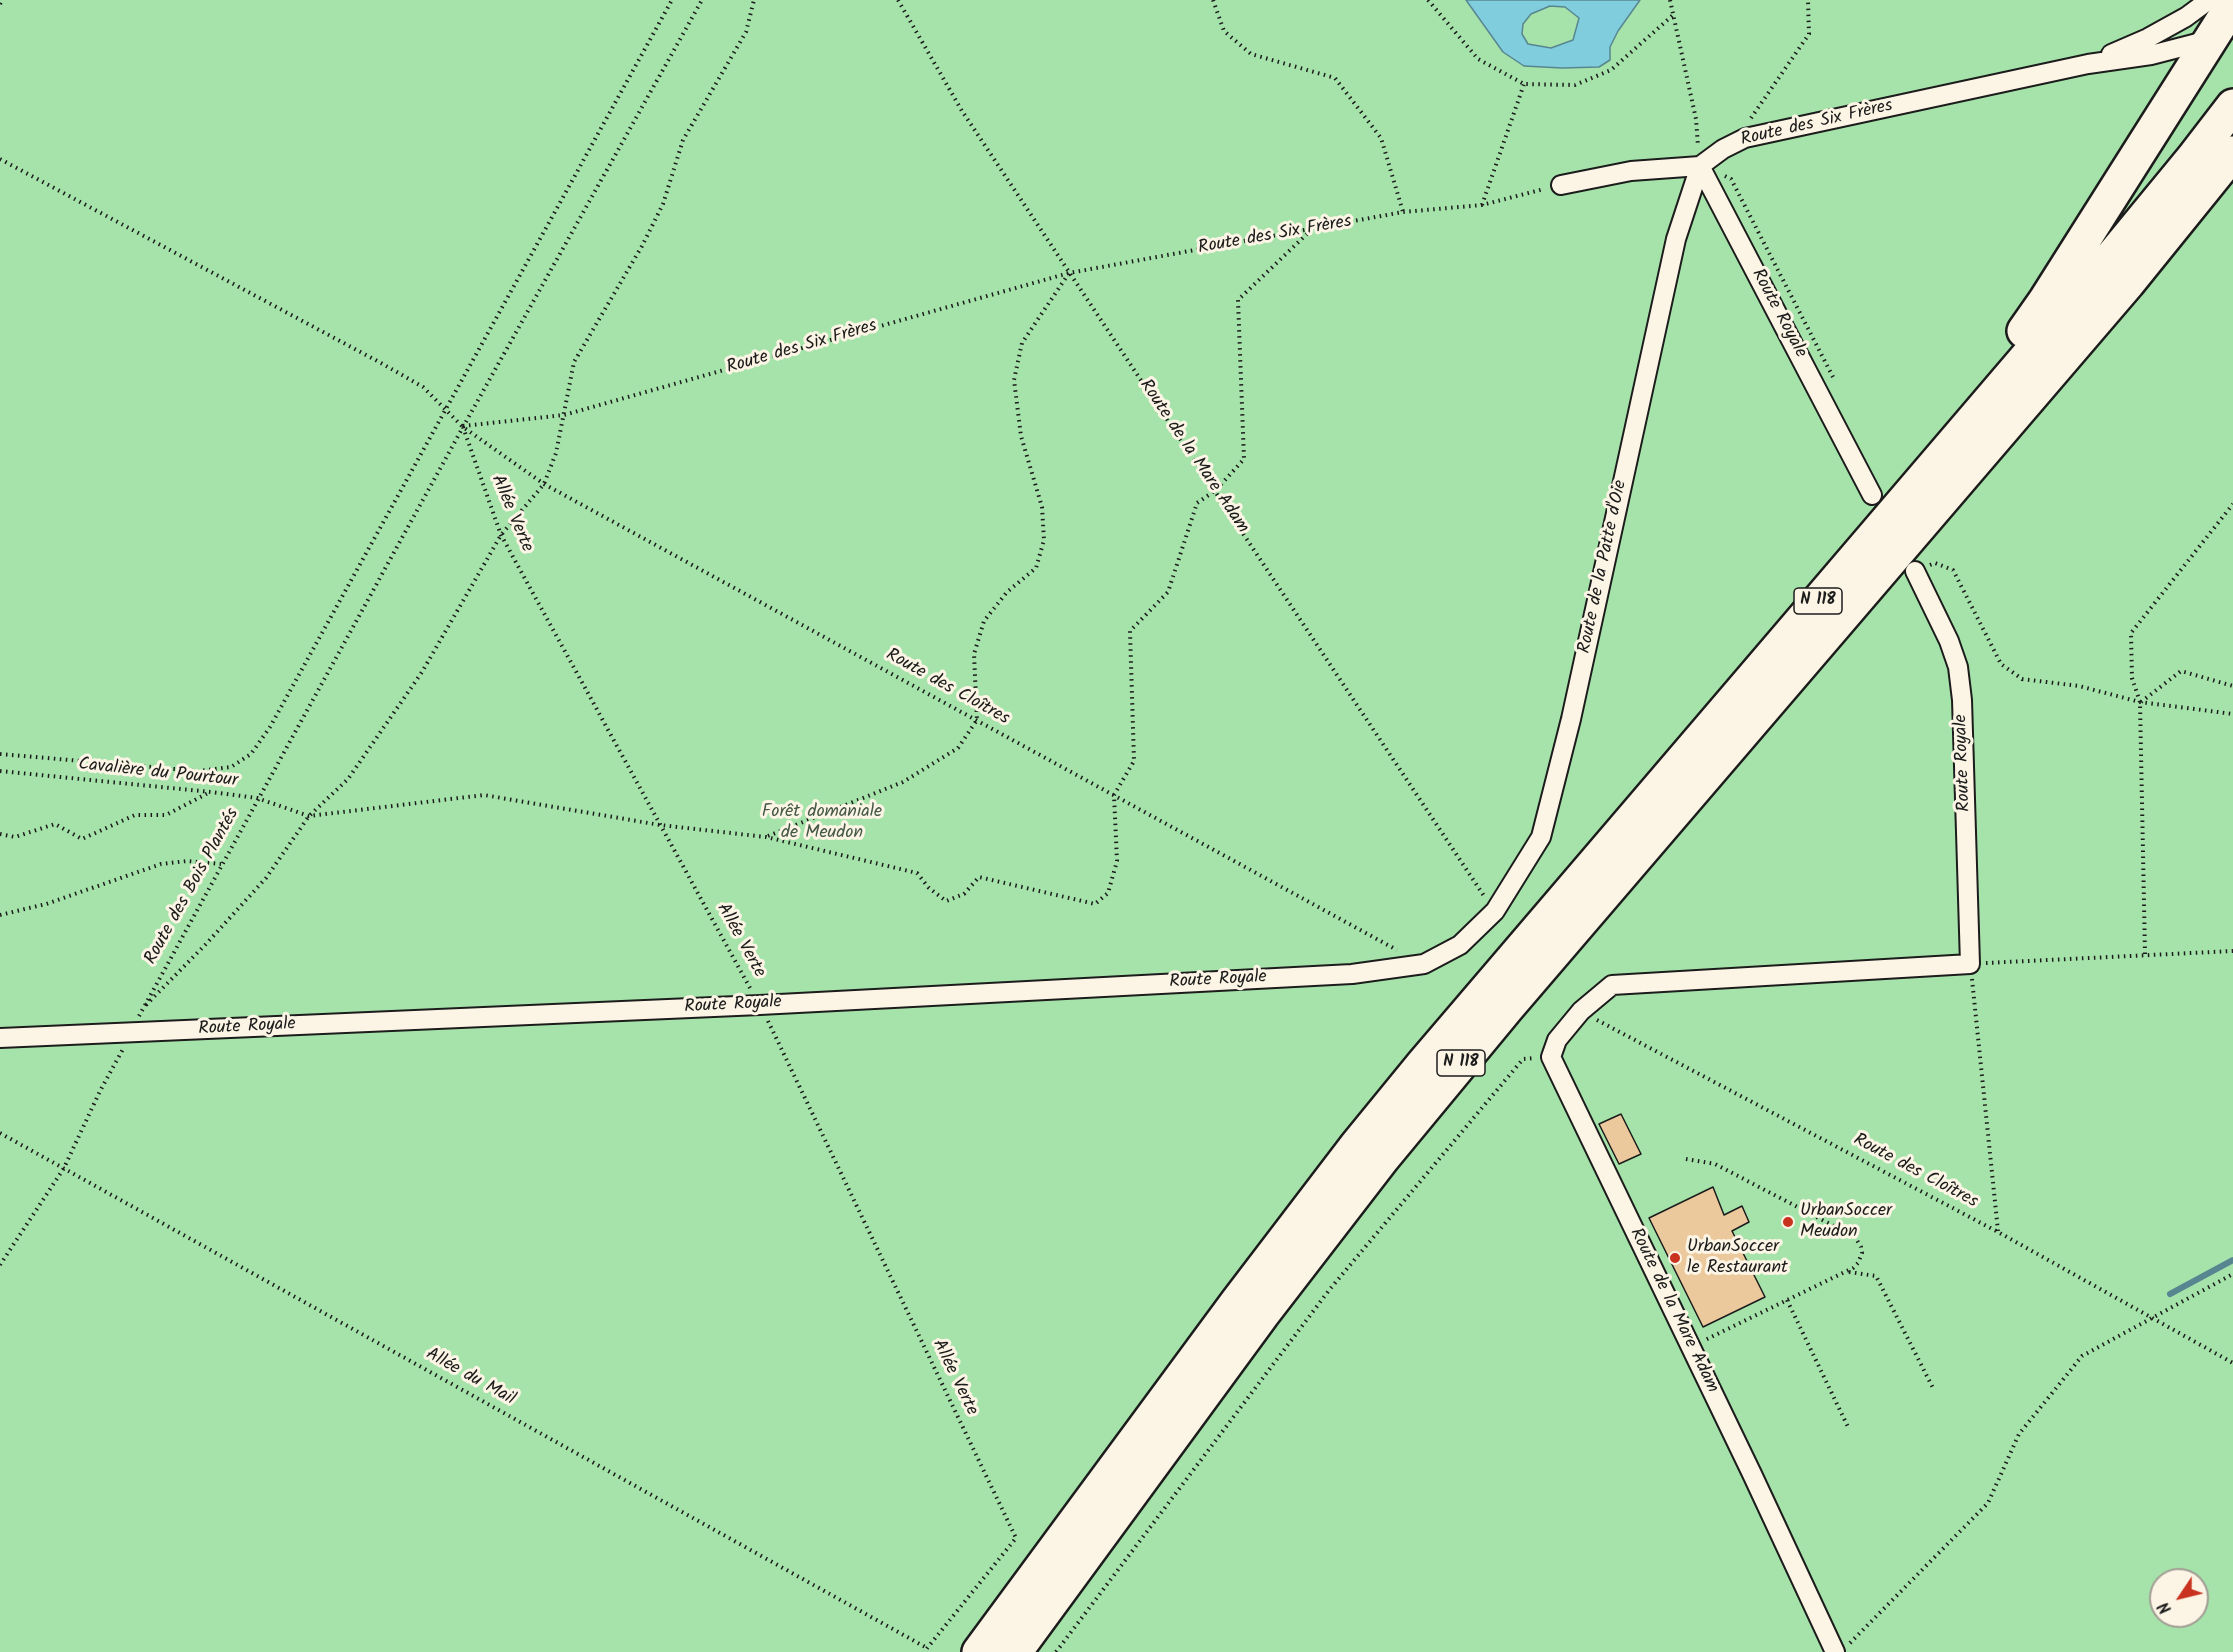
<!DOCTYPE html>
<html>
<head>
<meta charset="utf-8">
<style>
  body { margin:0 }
  #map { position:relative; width:2233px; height:1652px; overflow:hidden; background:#f9ecd7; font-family:Kalam,sans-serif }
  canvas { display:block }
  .north { position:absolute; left:2149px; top:1568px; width:60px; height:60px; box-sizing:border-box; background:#fcf5e5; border:2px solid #a29e95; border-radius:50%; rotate:235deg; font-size:16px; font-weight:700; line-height:24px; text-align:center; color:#1c1c1c }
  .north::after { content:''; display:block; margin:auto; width:21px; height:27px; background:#c8321e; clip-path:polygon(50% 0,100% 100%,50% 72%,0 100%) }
</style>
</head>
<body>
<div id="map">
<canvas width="2233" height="1652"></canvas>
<div class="north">N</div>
</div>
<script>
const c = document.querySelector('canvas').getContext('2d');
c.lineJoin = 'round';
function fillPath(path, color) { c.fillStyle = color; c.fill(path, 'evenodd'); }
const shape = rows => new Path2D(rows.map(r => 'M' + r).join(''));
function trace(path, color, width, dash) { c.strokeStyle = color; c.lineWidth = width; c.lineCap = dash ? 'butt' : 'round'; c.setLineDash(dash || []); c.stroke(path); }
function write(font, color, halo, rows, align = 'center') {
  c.font = font + ' Kalam,sans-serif'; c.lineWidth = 6; c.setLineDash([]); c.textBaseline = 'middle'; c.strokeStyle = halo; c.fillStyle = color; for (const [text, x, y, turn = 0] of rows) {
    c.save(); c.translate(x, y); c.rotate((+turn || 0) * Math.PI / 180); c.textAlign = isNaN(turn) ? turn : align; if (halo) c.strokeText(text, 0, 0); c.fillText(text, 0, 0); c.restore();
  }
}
fillPath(shape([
  [0,0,1466,0,1503,52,1610,47,1618,31,1640,0,2233,0,2233,1652,0,1652],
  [2161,1580,2197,1580,2197,1616,2161,1616],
  [1550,6,1565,7,1580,18,1573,40,1551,48,1528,44,1522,34,1522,25,1531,14]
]), '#a5e3aa');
const water = shape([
  [1466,0,1640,0,1618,31,1610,47,1610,60,1599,67,1562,68,1524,66,1503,52,1466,0],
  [1550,6,1565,7,1579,18,1573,40,1551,48,1528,44,1522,34,1523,24,1531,14,1550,6]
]);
fillPath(water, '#80cdde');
trace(water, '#588690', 1.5);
trace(shape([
  [2170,1294,2233,1260]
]), '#588690', 6);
const building = shape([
  [1621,1114,1641,1154,1619,1164,1599,1124,1621,1114],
  [1713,1187,1724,1215,1742,1206,1749,1222,1732,1231,1765,1297,1703,1327,1649,1218,1713,1187]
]);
fillPath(building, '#ecc99d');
trace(building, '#1c1c1c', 1.5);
const street = shape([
  [2111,54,2148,38,2186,17,2209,0],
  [1700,166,1872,495],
  [1561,185,1631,171,1700,166,1723,149,1745,138,2088,64,2151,55,2209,40],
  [0,1038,760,1005,1352,974,1424,964,1460,945,1495,911,1541,837,1571,719,1676,239,1700,166],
  [1835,1652,1752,1474,1551,1057,1557,1040,1581,1011,1612,985,1970,964,1962,700,1958,667,1949,641,1915,571]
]);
const highway = shape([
  [2024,331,2045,301,2233,4],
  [979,1652,1237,1302,1356,1146,1423,1064,2096,276,2193,158,2233,106],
  [1015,1652,1262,1315,1383,1158,1507,1008,2128,283,2233,153]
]);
trace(street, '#1c1c1c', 22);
trace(highway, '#1c1c1c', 38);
trace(shape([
  [898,0,962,111,1484,896],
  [1213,0,1224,31,1251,54,1335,78,1381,138,1403,212],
  [1428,0,1478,59,1524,84,1575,85,1611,70,1673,15],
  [1670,0,1696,119,1698,146],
  [0,4,2,0],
  [1751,118,1809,34,1808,0],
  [0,159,381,363,423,387,463,427,544,484,1397,950],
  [1725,176,1731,179,1833,377],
  [1482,205,1524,84],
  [463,426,564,415,1069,273,1403,212,1482,205,1544,189],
  [463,427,501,535,750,988],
  [1930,565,1935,563,1953,570,2001,664,2022,679,2079,686,2140,702,2233,714],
  [2141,702,2181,671,2233,686],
  [0,754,198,771,231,767,251,754,270,727,672,0],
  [0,771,211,792,257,798,309,816,484,795,660,825,766,837,917,873,929,888,946,901,964,894,979,877,1095,904,1108,893,1117,861,1114,795,1134,761,1130,631,1168,592,1197,503,1216,490,1244,459,1238,300,1311,230],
  [0,834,15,837,55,824,82,839,135,815,166,815,210,792],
  [768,836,903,782,958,748,977,720,974,654,984,621,1007,592,1036,568,1044,540,1042,507,1021,436,1014,380,1022,343,1069,273],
  [0,915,46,904,161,864,187,861,221,864],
  [2145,954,2140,702,2132,678,2131,633,2233,504],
  [1986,963,2233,951],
  [1972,979,1998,1231],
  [146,1005,207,943,266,878,309,816,348,779,422,672,501,535,544,484,556,453,574,362,642,246,663,204,683,140,746,32,754,0],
  [139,1016,463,427,702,0],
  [1597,1020,1998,1232,2233,1363],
  [768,1021,1016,1538,924,1652],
  [0,1133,927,1648],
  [1686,1159,1715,1164,1855,1237,1861,1247,1862,1253,1858,1263,1853,1268,1705,1340],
  [0,1265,64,1168,100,1091,123,1049],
  [1849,1272,1876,1276,1934,1390],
  [1787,1300,1849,1429],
  [1850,1643,1988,1503,2019,1434,2082,1356,2233,1274],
  [1056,1652,1330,1289,1523,1059,1535,1058]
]), '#1c1c1c', 4, [1.5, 4.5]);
trace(street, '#fcf5e5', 18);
trace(highway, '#fcf5e5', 33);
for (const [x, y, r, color] of [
  [1788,1222,6,"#c8321e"],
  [1675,1258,6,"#c8321e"]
]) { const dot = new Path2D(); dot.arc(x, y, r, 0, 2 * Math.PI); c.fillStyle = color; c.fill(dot); trace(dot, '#fcf5e5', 2); }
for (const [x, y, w] of [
  [1818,601,48],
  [1461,1063,48]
]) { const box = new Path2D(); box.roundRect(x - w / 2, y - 13, w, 26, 4.5); c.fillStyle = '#fcf5e5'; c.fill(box); trace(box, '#1c1c1c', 1.5); }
write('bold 16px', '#1c1c1c', null, [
  ["N 118",1818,601],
  ["N 118",1461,1063]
]);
write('18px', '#1c1c1c', '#fcf5e5', [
  ["Route des Six Frères",1817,124,-13],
  ["Route des Six Frères",1275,236,-10],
  ["Route Royale",1778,314,62],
  ["Route des Six Frères",802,348,-16],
  ["Route de la Mare Adam",1193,457,56],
  ["Allée Verte",511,514,67],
  ["Route de la Patte d'Oie",1604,567,-78],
  ["Route des Cloîtres",947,688,29],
  ["Route Royale",1964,763,-92],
  ["Cavalière du Pourtour",158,774,6],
  ["Route des Bois Plantés",193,887,-61],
  ["Allée Verte",740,941,61],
  ["Route Royale",1218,981,-3],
  ["Route Royale",733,1006,-3],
  ["Route Royale",247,1028,-3],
  ["Route des Cloîtres",1915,1172,28],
  ["Route de la Mare Adam",1673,1311,64],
  ["Allée du Mail",470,1378,29],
  ["Allée Verte",954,1378,64]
]);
write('18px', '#455847', '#fcf5e5', [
  ["Forêt domaniale",822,813],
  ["de Meudon",822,834]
]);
write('18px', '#1c1c1c', '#fcf5e5', [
  ["UrbanSoccer",1800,1212],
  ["Meudon",1800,1233],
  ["UrbanSoccer",1687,1248],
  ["le Restaurant",1687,1269]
], 'left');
</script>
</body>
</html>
